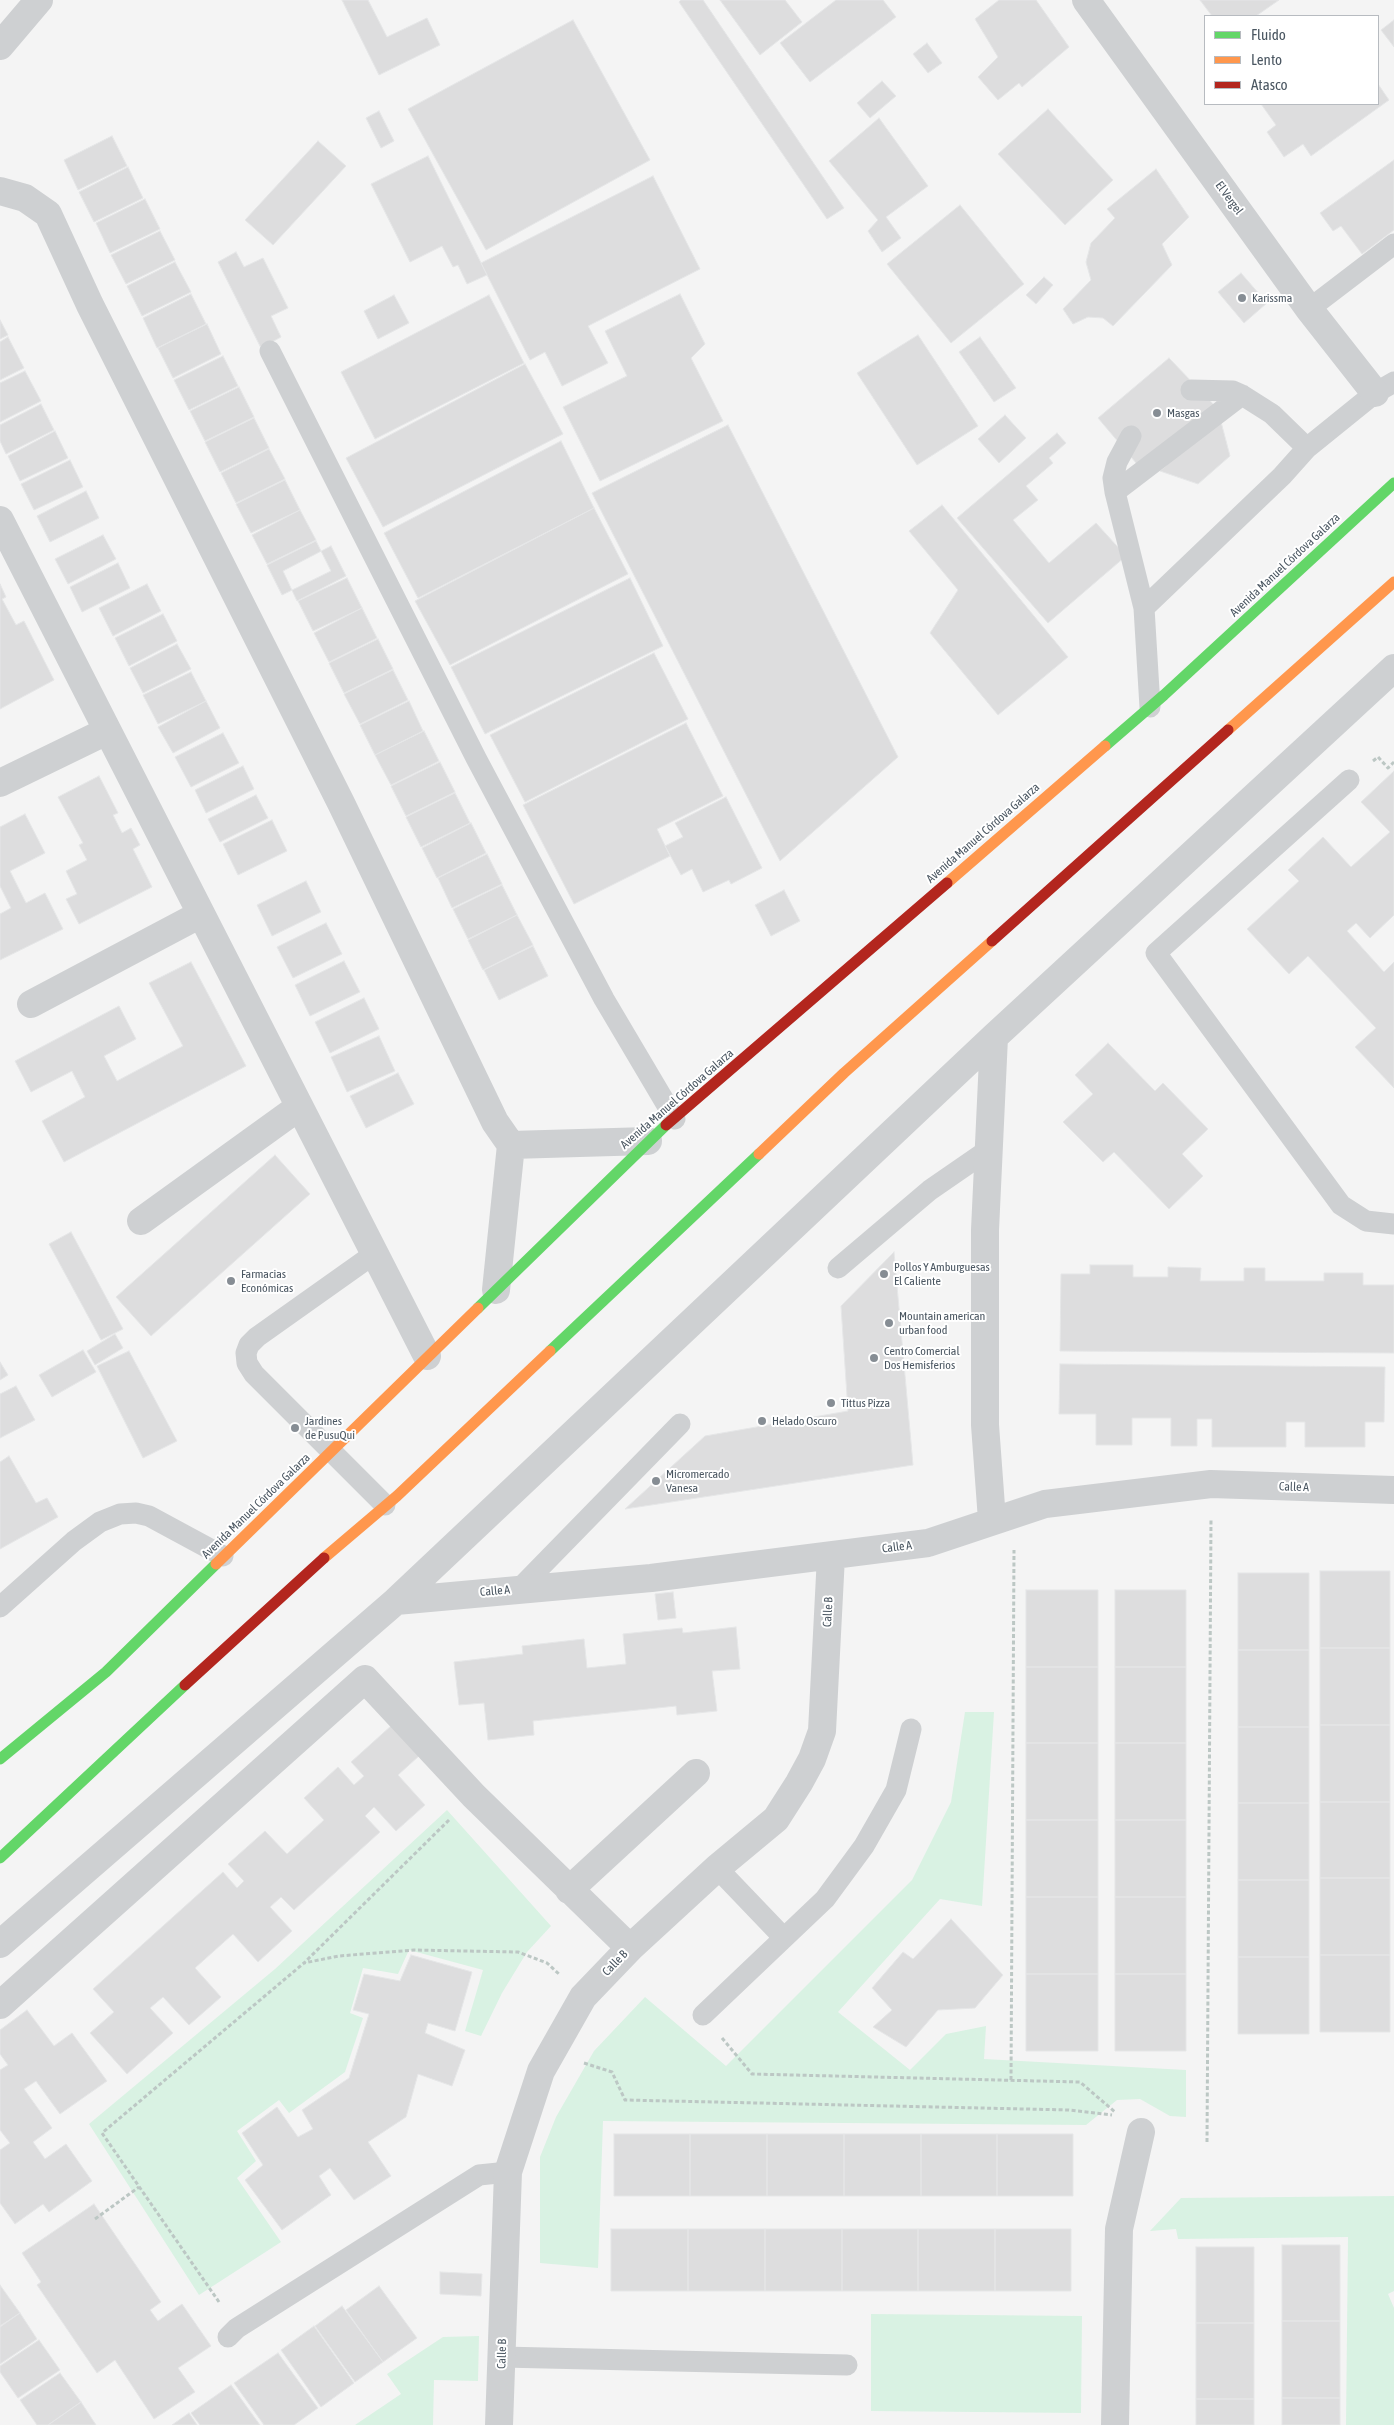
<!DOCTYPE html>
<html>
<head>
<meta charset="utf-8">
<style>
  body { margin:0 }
  #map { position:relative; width:1394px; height:2425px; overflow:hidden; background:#f4f4f4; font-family:"Asap Condensed",sans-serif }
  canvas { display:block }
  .legend { position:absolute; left:1204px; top:15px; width:175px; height:90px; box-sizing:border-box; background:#fff; border:1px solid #b7bbc0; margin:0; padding:6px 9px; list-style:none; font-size:15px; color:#4a5661 }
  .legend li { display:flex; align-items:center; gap:10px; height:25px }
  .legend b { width:25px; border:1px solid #b7bbc0 }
</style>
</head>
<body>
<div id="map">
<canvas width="1394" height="2425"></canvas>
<ul class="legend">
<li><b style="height:6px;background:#63d668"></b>Fluido</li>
<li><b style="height:6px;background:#ff974d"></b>Lento</li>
<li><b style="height:6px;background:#b3261e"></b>Atasco</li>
</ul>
</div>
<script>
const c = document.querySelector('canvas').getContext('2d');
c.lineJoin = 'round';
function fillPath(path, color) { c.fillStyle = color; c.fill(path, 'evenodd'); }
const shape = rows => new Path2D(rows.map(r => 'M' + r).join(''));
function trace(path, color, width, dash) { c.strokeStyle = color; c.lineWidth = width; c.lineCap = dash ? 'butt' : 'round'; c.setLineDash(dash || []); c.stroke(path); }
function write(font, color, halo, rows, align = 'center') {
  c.font = font + ' "Asap Condensed",sans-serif'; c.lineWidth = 4; c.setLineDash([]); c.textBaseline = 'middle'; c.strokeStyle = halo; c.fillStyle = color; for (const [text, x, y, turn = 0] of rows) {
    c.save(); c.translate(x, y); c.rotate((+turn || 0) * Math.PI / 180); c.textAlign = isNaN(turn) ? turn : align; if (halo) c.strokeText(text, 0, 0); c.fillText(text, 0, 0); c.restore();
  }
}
fillPath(shape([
  [965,1712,994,1712,982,1906,940,1899,838,2012,910,2070,946,2034,986,2026,984,2059,1186,2070,1186,2117,1170,2116,1140,2099,1117,2100,1086,2125,603,2121,598,2268,540,2263,540,2157,556,2117,594,2051,645,1997,726,2066,912,1880,951,1802],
  [447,1810,551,1926,527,1952,502,1993,481,2036,465,2031,483,1970,409,1950,398,1974,363,1968,350,2013,363,2018,345,2072,289,2113,279,2100,237,2131,256,2161,237,2178,281,2242,199,2295,89,2124,275,1969],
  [1394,2196,1394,2291,1388,2294,1394,2308,1394,2425,1346,2425,1348,2237,1178,2239,1176,2229,1150,2231,1181,2198],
  [871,2314,1082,2316,1081,2413,871,2411],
  [479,2336,478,2381,434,2380,433,2425,355,2425,401,2394,387,2374,443,2337]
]), '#d9f2e3');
const building = shape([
  [342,0,368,0,387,37,427,18,440,45,379,75,342,0],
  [681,0,703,0,844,208,827,219,679,2,681,0],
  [720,0,785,0,802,22,760,55,720,0],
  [836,0,883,0,896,17,810,82,780,43,836,0],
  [999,0,1036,0,1069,47,1022,87,1019,83,998,100,978,77,998,57,975,19,999,0],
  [1200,0,1279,0,1256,16,1212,16,1200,0],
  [573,20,650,160,486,250,408,109,573,20],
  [1394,20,1394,47,1381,30,1394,20],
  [927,43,942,63,928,73,913,54,927,43],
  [882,81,896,96,870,118,857,103,882,81],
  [1378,84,1389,100,1311,156,1303,144,1284,157,1267,132,1276,125,1261,104,1378,104,1378,84],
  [1048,109,1113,180,1065,225,998,154,1048,109],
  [379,111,394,141,381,148,366,118,379,111],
  [879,118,928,186,886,217,901,238,882,252,868,231,878,220,829,161,879,118],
  [112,136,127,166,78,190,64,160,112,136],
  [318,141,346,166,273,245,245,220,318,141],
  [428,156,487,275,467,284,458,265,453,267,442,246,410,262,371,184,428,156],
  [1394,160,1394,230,1362,254,1341,226,1333,231,1320,213,1394,160],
  [128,167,143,198,94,222,79,192,128,167],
  [1156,169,1189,217,1162,244,1172,265,1113,326,1103,318,1088,317,1073,324,1063,309,1091,280,1086,262,1091,243,1115,218,1107,209,1156,169],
  [653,176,700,269,588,326,608,363,562,386,545,352,530,360,481,263,653,176],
  [145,199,160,229,110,253,96,223,145,199],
  [960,205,1024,284,951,343,887,264,960,205],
  [160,231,175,260,126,284,111,255,160,231],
  [236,252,244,267,263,258,288,308,271,316,281,337,261,348,218,262,236,252],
  [175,262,191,292,142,316,127,286,175,262],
  [1241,273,1267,303,1244,323,1218,292,1241,273],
  [1044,277,1053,285,1036,304,1026,295,1044,277],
  [191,294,206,324,157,348,143,318,191,294],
  [680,294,705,344,691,358,723,421,600,481,563,407,627,376,605,331,680,294],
  [394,295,409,323,378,339,364,311,394,295],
  [489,295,524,363,375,439,341,372,489,295],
  [0,320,8,335,0,339,0,320],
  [207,324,221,354,173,378,158,348,207,324],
  [918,335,978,426,917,465,857,373,918,335],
  [8,337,24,368,0,380,0,342,8,337],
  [980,337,1016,388,994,402,959,352,980,337],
  [223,356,238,386,189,410,174,380,223,356],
  [1169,358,1216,407,1142,470,1098,418,1169,358],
  [525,364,563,434,383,527,346,458,525,364],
  [25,371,41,401,0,422,0,383,25,371],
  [239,387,254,417,205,441,190,411,239,387],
  [41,404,54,430,6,454,0,441,0,425,41,404],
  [1005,415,1026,438,999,463,978,439,1005,415],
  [254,418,269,448,220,472,205,442,254,418],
  [1220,418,1230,456,1198,484,1160,471,1220,418],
  [728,425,898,757,780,861,592,493,728,425],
  [55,431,68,458,20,481,8,456,55,431],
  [1057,433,1066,443,1049,458,1053,463,1026,486,1038,500,1013,520,1049,563,1096,523,1126,556,1048,623,957,518,1057,433],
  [561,441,594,508,418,598,384,533,561,441],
  [269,449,285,479,236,503,221,473,269,449],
  [70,460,83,487,34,510,21,484,70,460],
  [285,480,300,510,251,533,236,504,285,480],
  [86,491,99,518,50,542,37,516,86,491],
  [942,505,1068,657,998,715,930,633,958,590,909,531,942,505],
  [594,508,628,574,450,665,415,601,594,508],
  [300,510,316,540,267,564,252,535,300,510],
  [103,535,116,559,68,584,55,559,103,535],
  [316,541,331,571,282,595,267,565,316,541],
  [331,546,346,576,297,601,283,571,331,546],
  [118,563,130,588,82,612,70,587,118,563],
  [347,578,362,608,313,631,298,601,347,578],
  [630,578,663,646,485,734,451,667,630,578],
  [0,584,6,597,2,599,16,625,24,621,54,680,0,709,0,584],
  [147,584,161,611,113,636,99,608,147,584],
  [362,608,377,638,329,662,314,633,362,608],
  [163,614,177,641,129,666,115,638,163,614],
  [378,639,393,669,344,693,329,663,378,639],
  [177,644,191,669,143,693,130,668,177,644],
  [654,653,688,719,525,802,490,735,654,653],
  [393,670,408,700,360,724,344,694,393,670],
  [191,672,206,701,158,724,143,695,191,672],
  [206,701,220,728,173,753,158,727,206,701],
  [409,701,423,731,375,755,360,725,409,701],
  [686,723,723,796,657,829,670,856,574,904,523,805,686,723],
  [424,731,439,761,391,785,375,755,424,731],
  [223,733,239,763,191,787,175,757,223,733],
  [440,762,455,792,406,816,391,786,440,762],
  [243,766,254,789,206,813,195,790,243,766],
  [1394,771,1394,915,1370,938,1356,923,1347,931,1384,972,1394,962,1394,1088,1355,1047,1376,1028,1308,956,1289,974,1247,929,1299,881,1288,870,1323,837,1351,867,1390,832,1361,802,1394,771],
  [99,776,118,813,113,815,122,833,131,828,140,845,133,849,152,887,79,924,66,899,77,894,66,871,87,860,79,845,83,843,58,797,99,776],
  [455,793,470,823,421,847,406,817,455,793],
  [256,795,268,818,220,842,208,819,256,795],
  [726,797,762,868,731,884,729,880,703,892,692,869,681,875,665,846,683,837,675,823,726,797],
  [25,814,45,853,10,871,26,903,45,893,63,929,0,960,0,914,11,908,0,886,0,827,25,814],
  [272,820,287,851,238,875,223,844,272,820],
  [471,823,486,853,437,878,422,848,471,823],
  [487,854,502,884,452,908,438,878,487,854],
  [306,881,321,912,272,936,257,905,306,881],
  [502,885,517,915,468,939,453,909,502,885],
  [784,890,800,921,771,936,755,905,784,890],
  [517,915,533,945,483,970,468,940,517,915],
  [326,923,342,954,293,978,277,947,326,923],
  [533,946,548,976,499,1000,484,970,533,946],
  [344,961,360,992,310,1016,295,985,344,961],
  [191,962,246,1066,64,1162,42,1121,85,1097,72,1071,31,1092,15,1061,119,1006,136,1039,104,1056,117,1081,183,1046,149,983,191,962],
  [364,998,379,1029,330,1053,315,1022,364,998],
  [379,1036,395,1071,347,1092,331,1057,379,1036],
  [1108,1043,1155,1091,1163,1083,1208,1129,1182,1154,1203,1176,1169,1209,1114,1152,1103,1162,1063,1122,1093,1094,1075,1075,1108,1043],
  [398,1073,414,1104,366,1128,350,1096,398,1073],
  [275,1155,310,1194,151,1336,116,1297,275,1155],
  [71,1232,123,1329,101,1340,49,1244,71,1232],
  [894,1252,913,1465,625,1509,705,1436,848,1411,841,1306,894,1252],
  [1090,1265,1133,1265,1133,1277,1168,1277,1168,1267,1201,1268,1200,1281,1244,1281,1244,1268,1265,1268,1265,1281,1324,1281,1324,1273,1363,1273,1363,1285,1394,1285,1394,1353,1060,1351,1061,1274,1090,1274,1090,1265],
  [115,1334,123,1348,95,1365,87,1351,115,1334],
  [83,1350,96,1372,52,1397,39,1375,83,1350],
  [129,1351,177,1441,143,1458,97,1366,129,1351],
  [0,1362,8,1375,0,1380,0,1362],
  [1060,1364,1385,1367,1384,1422,1365,1422,1365,1447,1305,1447,1305,1422,1286,1422,1286,1447,1212,1447,1212,1419,1197,1419,1197,1446,1171,1446,1171,1418,1132,1418,1132,1445,1096,1445,1096,1414,1059,1414,1060,1364],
  [16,1386,35,1420,0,1438,0,1394,16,1386],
  [9,1456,36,1503,47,1498,58,1517,0,1549,0,1462,9,1456],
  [1320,1571,1390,1571,1390,1648,1320,1648,1320,1571],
  [1238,1573,1309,1573,1309,1650,1238,1650,1238,1573],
  [1026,1590,1098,1590,1098,1667,1026,1667,1026,1590],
  [1115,1590,1186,1590,1186,1667,1115,1667,1115,1590],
  [673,1592,676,1618,658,1620,655,1594,673,1592],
  [736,1627,740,1669,712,1671,717,1711,677,1715,676,1706,533,1721,534,1735,488,1740,484,1703,459,1705,454,1662,523,1654,522,1646,584,1639,587,1668,626,1664,623,1634,682,1628,683,1633,736,1627],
  [1320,1648,1390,1648,1390,1725,1320,1725,1320,1648],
  [1238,1650,1309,1650,1309,1727,1238,1727,1238,1650],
  [1026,1667,1098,1667,1098,1743,1026,1743,1026,1667],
  [1115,1667,1186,1667,1186,1743,1115,1743,1115,1667],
  [392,1725,419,1756,398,1775,425,1805,396,1831,374,1807,365,1816,380,1832,294,1910,281,1897,270,1907,292,1931,258,1962,233,1934,195,1968,221,1997,189,2025,163,1997,150,2008,173,2033,127,2074,90,2033,114,2012,93,1989,223,1872,237,1888,244,1881,228,1864,265,1831,287,1854,324,1820,304,1798,338,1767,354,1785,364,1776,351,1762,392,1725],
  [1320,1725,1390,1725,1390,1802,1320,1802,1320,1725],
  [1238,1727,1309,1727,1309,1803,1238,1803,1238,1727],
  [1026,1743,1098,1743,1098,1820,1026,1820,1026,1743],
  [1115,1743,1186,1743,1186,1820,1115,1820,1115,1743],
  [1320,1802,1390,1802,1390,1878,1320,1878,1320,1802],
  [1238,1803,1309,1803,1309,1880,1238,1880,1238,1803],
  [1026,1820,1098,1820,1098,1897,1026,1897,1026,1820],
  [1115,1820,1186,1820,1186,1897,1115,1897,1115,1820],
  [1320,1878,1390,1878,1390,1955,1320,1955,1320,1878],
  [1238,1880,1309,1880,1309,1957,1238,1957,1238,1880],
  [1026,1897,1098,1897,1098,1974,1026,1974,1026,1897],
  [1115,1897,1186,1897,1186,1974,1115,1974,1115,1897],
  [951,1919,1003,1975,975,2008,938,2010,906,2047,873,2027,892,2010,872,1988,903,1952,913,1959,951,1919],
  [411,1955,472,1972,455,2031,428,2023,425,2033,465,2050,452,2086,418,2074,406,2117,368,2142,391,2176,354,2200,330,2168,319,2176,331,2195,282,2230,245,2180,263,2165,242,2133,277,2107,298,2137,313,2129,302,2110,349,2078,369,2014,353,2010,364,1974,400,1981,411,1955],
  [1320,1955,1390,1955,1390,2032,1320,2032,1320,1955],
  [1238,1957,1309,1957,1309,2034,1238,2034,1238,1957],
  [1026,1974,1098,1974,1098,2051,1026,2051,1026,1974],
  [1115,1974,1186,1974,1186,2051,1115,2051,1115,1974],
  [27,2010,54,2046,72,2033,107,2081,60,2114,36,2081,24,2089,52,2128,33,2142,45,2159,66,2144,92,2181,49,2212,43,2204,15,2224,0,2203,0,2150,10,2143,0,2130,0,2070,8,2065,0,2054,0,2030,27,2010],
  [614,2134,690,2134,690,2196,614,2196,614,2134],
  [690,2134,767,2134,767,2196,690,2196,690,2134],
  [767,2134,844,2134,844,2196,767,2196,767,2134],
  [844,2134,921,2134,921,2196,844,2196,844,2134],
  [921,2134,997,2134,997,2196,921,2196,921,2134],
  [997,2134,1073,2134,1073,2196,997,2196,997,2134],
  [94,2204,161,2302,150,2310,158,2321,182,2304,211,2346,178,2368,195,2392,154,2419,115,2360,97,2373,37,2285,41,2282,22,2253,94,2204],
  [611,2229,688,2229,688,2291,611,2291,611,2229],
  [688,2229,765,2229,765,2291,688,2291,688,2229],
  [765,2229,842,2229,842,2291,765,2291,765,2229],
  [842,2229,918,2229,918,2291,842,2291,842,2229],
  [918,2229,995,2229,995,2291,918,2291,918,2229],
  [995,2229,1071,2229,1071,2291,995,2291,995,2229],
  [1282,2245,1340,2245,1340,2321,1282,2321,1282,2245],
  [1196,2247,1254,2247,1254,2323,1196,2323,1196,2247],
  [440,2272,482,2274,481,2296,440,2294,440,2272],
  [0,2285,20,2313,0,2326,0,2285],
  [379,2286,417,2338,383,2362,346,2310,379,2286],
  [342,2306,383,2362,355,2382,315,2326,342,2306],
  [20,2313,37,2339,0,2364,0,2327,20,2313],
  [1282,2321,1340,2321,1340,2398,1282,2398,1282,2321],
  [1196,2323,1254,2323,1254,2399,1196,2399,1196,2323],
  [314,2326,354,2383,321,2407,281,2350,314,2326],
  [39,2340,60,2370,18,2398,0,2372,0,2366,39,2340],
  [278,2353,318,2408,294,2425,264,2425,234,2383,278,2353],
  [60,2373,81,2402,48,2425,37,2425,20,2400,60,2373],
  [231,2385,260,2425,200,2425,191,2413,231,2385],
  [1282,2398,1340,2398,1340,2425,1282,2425,1282,2398],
  [1196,2399,1254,2399,1254,2425,1196,2425,1196,2399],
  [81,2402,96,2425,48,2425,81,2402],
  [189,2413,197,2425,172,2425,189,2413]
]);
fillPath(building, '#ddddde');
trace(building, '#e5e6e7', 1);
trace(shape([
  [1373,761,1378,757,1388,768,1394,762],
  [449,1820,304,1963,339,1956,414,1950,518,1952,547,1963,559,1974],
  [722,2038,752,2074,1080,2082,1115,2112],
  [584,2063,612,2072,625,2100,1069,2110,1112,2115],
  [1011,2080,1014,1550],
  [1207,2142,1211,1519],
  [95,2219,139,2187],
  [219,2302,102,2133,304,1963]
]), '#bcc7c4', 3, [4, 2.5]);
trace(shape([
  [1309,309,1394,244],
  [270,351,476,758,604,999,675,1119],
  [1191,390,1233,391,1242,395,1272,414,1307,448],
  [1131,436,1117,462,1113,478,1115,492,1144,608,1150,707],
  [1115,492,1242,395],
  [1144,608,1282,476,1307,448,1375,393,1394,382],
  [1349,780,1156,953,1341,1205,1366,1221,1394,1224],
  [374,1254,257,1337,249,1345,246,1353,247,1363,254,1374,385,1505],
  [838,1268,930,1190,988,1150],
  [519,1589,680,1424],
  [0,1607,74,1541,100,1522,120,1514,136,1513,149,1516,223,1556],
  [717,1868,784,1938],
  [703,2015,825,1899,864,1846,896,1790,911,1729],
  [228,2337,237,2328,479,2175,508,2172],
  [502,2357,847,2365]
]), '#ced0d2', 21);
trace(shape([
  [1086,0,1309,309,1375,393],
  [0,46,39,0],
  [0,191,25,198,48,214,90,305,341,803,495,1122,511,1145,496,1290],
  [0,520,427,1356],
  [0,783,107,731],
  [31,1004,201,914],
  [511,1145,648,1141],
  [141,1221,299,1107],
  [992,1520,985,1425,985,1230,994,1037],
  [396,1601,651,1578,928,1543,1045,1504,1211,1484,1394,1490],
  [569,1890,696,1773],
  [0,1944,396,1601,994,1037,1394,668],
  [0,2005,365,1679,474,1796,630,1948],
  [499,2425,508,2172,541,2071,583,1997,630,1948,717,1868,776,1819,799,1783,812,1759,822,1731,831,1556],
  [1115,2425,1119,2229,1141,2132]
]), '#ced0d2', 28);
trace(shape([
  [1105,746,1164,695,1394,483],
  [478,1308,666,1125],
  [550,1351,759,1154],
  [0,1759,106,1672,216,1564],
  [0,1858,185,1685]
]), '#63d668', 11);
trace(shape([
  [1228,730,1394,582],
  [947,883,1105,746],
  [759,1154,844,1073,992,941],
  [324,1558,397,1496,550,1351],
  [216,1564,478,1308]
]), '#ff974d', 11);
trace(shape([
  [992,941,1228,730],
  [666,1125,947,883],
  [185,1685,324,1558]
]), '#b3261e', 11);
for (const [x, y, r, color] of [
  [1242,298,5,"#868d94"],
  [1157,413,5,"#868d94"],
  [884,1274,5,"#868d94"],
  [231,1281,5,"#868d94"],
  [889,1323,5,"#868d94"],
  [874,1358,5,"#868d94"],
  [831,1403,5,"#868d94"],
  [762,1421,5,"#868d94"],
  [295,1428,5,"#868d94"],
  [656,1481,5,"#868d94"]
]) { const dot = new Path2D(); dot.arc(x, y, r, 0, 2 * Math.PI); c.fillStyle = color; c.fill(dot); trace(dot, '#fff', 2); }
write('12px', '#4a5661', '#fff', [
  ["El Vergel",1229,198,54],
  ["Avenida Manuel Córdova Galarza",1285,565,-43],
  ["Avenida Manuel Córdova Galarza",983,833,-41],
  ["Avenida Manuel Córdova Galarza",677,1099,-41],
  ["Calle A",1294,1487,2],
  ["Avenida Manuel Córdova Galarza",256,1506,-44],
  ["Calle A",897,1547,-7],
  ["Calle A",495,1591,-5],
  ["Calle B",828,1612,-87],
  ["Calle B",615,1963,-46],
  ["Calle B",502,2354,-88]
]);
write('12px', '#4a5661', '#fff', [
  ["Karissma",1252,298],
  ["Masgas",1167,413],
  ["Pollos Y Amburguesas",894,1267],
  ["El Caliente",894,1281],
  ["Farmacias",241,1274],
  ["Económicas",241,1288],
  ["Mountain american",899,1316],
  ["urban food",899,1330],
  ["Centro Comercial",884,1351],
  ["Dos Hemisferios",884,1365],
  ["Tittus Pizza",841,1403],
  ["Jardines",305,1421],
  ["de PusuQui",305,1435],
  ["Helado Oscuro",772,1421],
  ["Micromercado",666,1474],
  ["Vanesa",666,1488]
], 'left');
</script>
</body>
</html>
